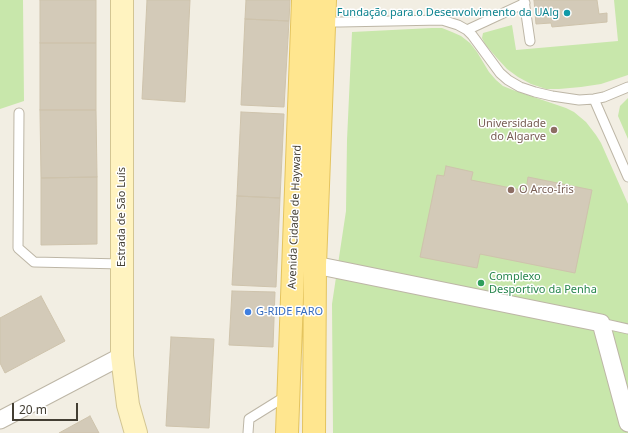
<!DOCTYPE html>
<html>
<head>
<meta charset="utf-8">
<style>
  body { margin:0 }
  #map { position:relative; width:628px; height:433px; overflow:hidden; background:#f2eee3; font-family:"Noto Sans",sans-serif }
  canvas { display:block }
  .scale { position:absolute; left:12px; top:403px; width:66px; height:18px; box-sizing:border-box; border:2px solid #433e33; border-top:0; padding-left:5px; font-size:12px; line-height:14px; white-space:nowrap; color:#433e33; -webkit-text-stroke:3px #fff; paint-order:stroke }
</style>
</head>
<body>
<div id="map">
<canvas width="628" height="433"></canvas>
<div class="scale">20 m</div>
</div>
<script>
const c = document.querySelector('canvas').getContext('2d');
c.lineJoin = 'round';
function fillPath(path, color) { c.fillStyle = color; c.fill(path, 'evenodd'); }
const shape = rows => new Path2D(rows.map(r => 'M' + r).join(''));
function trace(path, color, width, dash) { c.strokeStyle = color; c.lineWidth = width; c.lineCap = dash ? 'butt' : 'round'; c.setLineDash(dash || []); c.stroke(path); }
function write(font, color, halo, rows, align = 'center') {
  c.font = font + ' "Noto Sans",sans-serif'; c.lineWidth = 3; c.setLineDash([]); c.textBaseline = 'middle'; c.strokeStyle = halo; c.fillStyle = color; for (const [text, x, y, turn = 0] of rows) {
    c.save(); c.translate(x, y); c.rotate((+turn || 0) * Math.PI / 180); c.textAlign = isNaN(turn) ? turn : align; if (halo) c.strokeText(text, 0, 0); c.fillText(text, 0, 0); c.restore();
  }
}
fillPath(shape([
  [0,0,23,0,24,101,0,109],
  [614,0,628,0,628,75,601,84,581,87,559,89,546,89,531,84,518,77,507,69,496,57,485,44,482,38,483,33,512,25,516,50,618,41],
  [432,28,442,28,452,32,461,36,470,43,477,52,489,72,496,80,503,86,513,90,566,108,574,112,586,122,596,135,601,143,628,204,628,433,333,433,332,304,346,211,347,140,352,32],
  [628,98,628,139,618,116,620,106]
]), '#c8e7ab');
const building = shape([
  [40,0,96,0,96,43,40,43,40,0],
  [147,0,190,0,185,102,142,99,147,0],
  [246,0,290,0,289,21,245,19,246,0],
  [534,0,597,0,599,14,607,13,607,22,552,27,551,23,536,24,534,0],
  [245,19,289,21,284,107,241,105,245,19],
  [40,43,96,43,96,110,40,110,40,43],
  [40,110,96,110,97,177,41,178,40,110],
  [241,112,284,114,280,198,237,196,241,112],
  [446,166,473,172,471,180,526,191,528,177,592,190,575,273,480,254,477,268,420,257,437,175,444,176,446,166],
  [97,177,97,244,41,245,41,178,97,177],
  [237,196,280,198,276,287,232,285,237,196],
  [232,291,275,292,273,347,229,345,232,291],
  [41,296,65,341,5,373,0,363,0,318,41,296],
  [171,337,214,339,209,428,166,426,171,337],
  [90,416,99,433,59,433,90,416]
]);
fillPath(building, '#d3cab8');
trace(building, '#cec3ac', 1);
const lane = shape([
  [524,0,530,41],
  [325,22,340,22,442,20,458,25,467,30,472,35,500,73,508,80,520,87,535,92,552,96,579,100,594,99,604,97,628,87],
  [467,30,525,3],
  [594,99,628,177],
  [19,113,18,248,34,262,122,264],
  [601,323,628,329],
  [248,433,249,419,286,396]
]);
const street = shape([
  [315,265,601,323,628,423],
  [0,420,122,356]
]);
const secondary = shape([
  [122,0,122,356,128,405,136,433]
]);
const primary = shape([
  [287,433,303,0],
  [314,433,315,265,325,0]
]);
trace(lane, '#bdb6a6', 11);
trace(street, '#bdb6a6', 19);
trace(secondary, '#d3c592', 24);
trace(primary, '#e4c45f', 24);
trace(lane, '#fff', 9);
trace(street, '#fff', 17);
trace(secondary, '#fff3c0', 22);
trace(primary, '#ffe68f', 22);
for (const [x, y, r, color] of [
  [567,13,4,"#0f9aa8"],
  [554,130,4,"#8d6e63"],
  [511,190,4,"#8d6e63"],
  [481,283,4,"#2e9e5b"],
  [248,312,4,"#3f7fe0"]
]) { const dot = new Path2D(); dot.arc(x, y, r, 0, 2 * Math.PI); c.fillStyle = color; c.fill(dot); trace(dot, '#fff', 1.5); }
write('11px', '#0d838f', '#fff', [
  ["Fundação para o Desenvolvimento da UAlg",559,13]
], 'right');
write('11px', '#785e54', '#fff', [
  ["Universidade",546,124],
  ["do Algarve",546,137],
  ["O Arco-Íris",519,190,"left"]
], 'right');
write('11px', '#433e33', '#fff', [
  ["Estrada de São Luís",122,217,-90],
  ["Avenida Cidade de Hayward",295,217,-88]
]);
write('11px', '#27864d', '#fff', [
  ["Complexo",489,277],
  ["Desportivo da Penha",489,290]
], 'left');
write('11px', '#366cbe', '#fff', [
  ["G-RIDE FARO",256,312]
], 'left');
</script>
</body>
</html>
